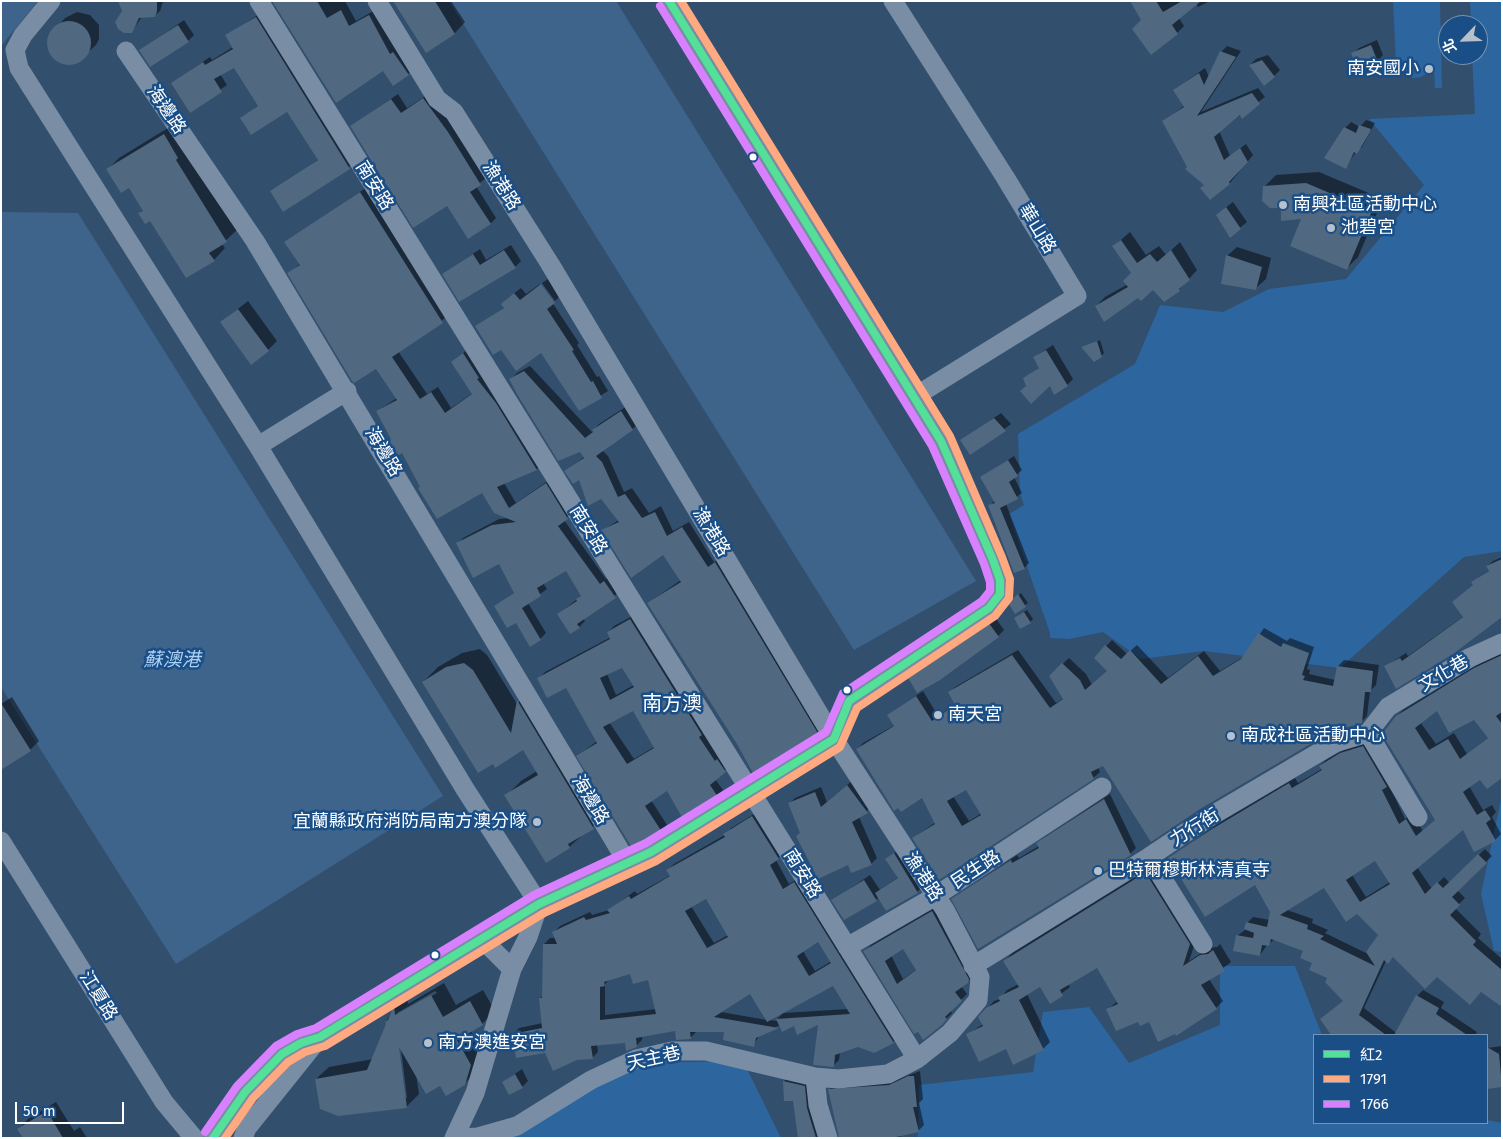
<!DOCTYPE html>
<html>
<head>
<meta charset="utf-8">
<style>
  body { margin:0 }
  #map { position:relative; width:1503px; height:1139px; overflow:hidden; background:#324f6e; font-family:"Fira Sans","Noto Sans TC",sans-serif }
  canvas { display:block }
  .frame { position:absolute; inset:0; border:2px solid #fff; pointer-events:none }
  .legend { position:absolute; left:1313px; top:1034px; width:175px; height:90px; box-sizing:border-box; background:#194e87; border:1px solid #7595b7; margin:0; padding:6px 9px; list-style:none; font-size:15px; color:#fff }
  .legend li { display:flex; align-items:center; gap:10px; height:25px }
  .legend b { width:25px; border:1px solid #7595b7 }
  .north { position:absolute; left:1438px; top:15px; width:50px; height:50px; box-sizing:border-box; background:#194e87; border:1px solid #7595b7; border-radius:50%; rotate:246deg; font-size:14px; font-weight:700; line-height:20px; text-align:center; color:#fff }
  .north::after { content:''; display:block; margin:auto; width:18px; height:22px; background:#b7c1cc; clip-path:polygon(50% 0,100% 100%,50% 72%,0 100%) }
  .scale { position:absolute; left:15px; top:1102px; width:109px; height:22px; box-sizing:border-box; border:2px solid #fff; border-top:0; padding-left:6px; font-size:15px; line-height:18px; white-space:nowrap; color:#fff; -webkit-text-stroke:4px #194e87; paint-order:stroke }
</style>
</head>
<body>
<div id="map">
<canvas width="1503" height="1139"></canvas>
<div class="frame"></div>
<ul class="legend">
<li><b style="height:6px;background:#53e098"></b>紅2</li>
<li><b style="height:6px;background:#ffa980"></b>1791</li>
<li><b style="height:6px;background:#d880ff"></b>1766</li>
</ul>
<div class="north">北</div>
<div class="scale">50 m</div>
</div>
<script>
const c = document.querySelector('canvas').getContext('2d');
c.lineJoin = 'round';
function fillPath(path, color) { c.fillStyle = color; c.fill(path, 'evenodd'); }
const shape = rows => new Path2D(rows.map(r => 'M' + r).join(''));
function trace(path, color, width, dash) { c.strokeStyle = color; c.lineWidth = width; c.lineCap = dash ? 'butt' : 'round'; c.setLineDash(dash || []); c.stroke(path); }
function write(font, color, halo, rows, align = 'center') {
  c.font = font + ' "Fira Sans","Noto Sans TC",sans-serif'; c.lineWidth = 5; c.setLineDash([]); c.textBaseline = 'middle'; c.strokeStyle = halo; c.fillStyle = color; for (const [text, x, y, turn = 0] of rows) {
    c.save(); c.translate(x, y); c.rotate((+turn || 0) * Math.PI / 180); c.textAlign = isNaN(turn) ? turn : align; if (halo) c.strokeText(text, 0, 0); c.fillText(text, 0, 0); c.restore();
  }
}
fillPath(shape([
  [1393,1,1440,1,1442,88,1435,88,1434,69,1421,77,1413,78,1405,74,1396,64],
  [1470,1,1502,1,1502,551,1464,557,1340,668,1204,651,1141,659,1103,632,1069,639,1050,638,1050,633,1009,514,1024,505,1020,494,1018,434,1135,364,1160,305,1223,312,1269,289,1346,279,1424,185,1369,119,1475,114,1472,55,1478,55,1478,25,1471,25],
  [1502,795,1502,952,1494,951,1481,894],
  [1220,966,1295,966,1322,1035,1314,1035,1314,1123,1487,1123,1487,1120,1502,1123,1502,1138,918,1138,919,1085,1033,1072,1043,1012,1089,1007,1129,1063,1220,1025],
  [743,1061,781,1138,502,1138,639,1063]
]), '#2d659e');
fillPath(shape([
  [1,1,38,1,1,46],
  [449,1,616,1,976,581,854,650],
  [1,212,78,213,443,796,176,964,1,687]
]), '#3f648c');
fillPath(shape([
  [120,1,163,1,160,11,154,16,142,17,131,32],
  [274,1,345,1,356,21,375,10,414,68,408,74,383,69],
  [394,1,451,1,465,22,455,33,426,51],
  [1132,1,1210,1,1198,7,1196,3,1179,18,1184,26,1177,33,1142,20],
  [77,12,90,15,99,25,99,39,96,45,76,63,62,62,52,54,49,47,51,34,65,18],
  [262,12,356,162,284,211,271,192,319,159,287,110,242,118,259,105,234,66,220,74,227,85,190,111,172,83,210,57,212,60,233,47,227,36],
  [184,20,194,35,188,41,141,50],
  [1377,40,1383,55,1377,61,1353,54,1359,48],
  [1227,46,1241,51,1201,112,1258,88,1265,97,1219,131,1230,156,1246,144,1253,155,1230,183,1210,198,1206,184,1188,167,1163,122,1185,105,1174,90,1205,68,1209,77,1221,52],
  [1268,55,1280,70,1274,76,1250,65,1256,59],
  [430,93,454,126,486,178,476,186,496,218,490,224,447,205,351,126,398,94,407,108],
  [1366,120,1375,123,1362,147,1356,152,1345,167,1345,128,1351,122,1360,127],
  [176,123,238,229,222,244,225,248,214,260,140,213,144,209,130,186,108,169,119,158],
  [1319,172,1383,199,1358,257,1346,269,1303,217,1282,207,1264,187,1276,175],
  [367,187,448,316,398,351,427,394,438,387,451,408,473,393,453,362,469,348,543,463,537,469,504,483,516,503,552,478,573,512,564,520,606,579,610,576,621,591,583,618,585,621,579,627,559,614,582,595,567,570,543,583,547,589,528,603,546,633,540,639,496,606,515,592,500,563,457,544,463,538,499,519,510,518,482,491,422,486,377,411,397,398,377,367,289,273,300,264,286,242],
  [1233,202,1247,222,1230,236,1224,209],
  [1130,232,1146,255,1159,246,1166,255,1180,242,1197,270,1179,290,1153,288,1138,296,1096,306,1105,297,1128,284,1132,273,1114,246],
  [511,245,521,261,515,267,443,274,480,249,486,260],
  [1237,247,1271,258,1266,279,1256,288,1227,256],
  [548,279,560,296,555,301,542,283],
  [540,284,579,343,577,345,597,377,599,376,608,391,579,409,541,351,501,349,476,327,505,307,508,298,521,288,526,294],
  [248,301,277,341,268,350,221,322],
  [1100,340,1104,353,1101,356,1083,348],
  [1053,345,1073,379,1067,385,1027,385,1024,379,1040,367,1034,357],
  [530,366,592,432,599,424,627,406,639,424,602,450,608,456,624,492,632,488,649,513,661,506,673,531,689,522,714,562,722,557,824,728,818,734,648,603,681,580,664,553,603,530,619,520,601,497,579,478,566,471,584,457,581,450,511,379,517,373],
  [1001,413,1011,424,970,454,962,440],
  [1014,456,1022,470,1014,477,1022,493,1006,504,1029,563,1024,568,990,506,995,500,982,477],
  [1502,557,1502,616,1452,653,1386,666,1406,653,1408,656,1464,616,1453,602,1474,585,1473,583,1479,577,1490,570,1487,566,1493,561],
  [1021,593,1028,603,1015,612,1012,600],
  [1027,610,1033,619,1030,622,1015,618],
  [636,614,731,765,715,779,723,790,717,796,668,790,651,800,667,825,661,831,578,756,597,741,567,687,539,678,545,672,611,637,608,632,614,626],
  [623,666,634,685,616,695,607,674],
  [634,710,654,747,634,759,609,722],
  [995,617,1004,630,998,636,908,676],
  [1264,628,1287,641,1290,638,1314,647,1307,669,1310,670,1309,674,1335,680,1338,666,1344,660,1379,665,1376,685,1370,691,1367,716,1361,722,1103,764,1098,767,1100,772,1093,778,939,878,913,838,936,822,922,796,857,749,863,743,895,725,888,715,923,691,938,716,956,704,949,693,955,687,1018,650,1056,703,1064,698,1050,676,1069,658,1086,674,1092,685,1109,670,1095,658,1112,640,1127,654,1137,645,1168,678,1204,651,1220,671,1245,656],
  [967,789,982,813,969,821,953,796],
  [480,649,487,655,517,704,532,687,608,813,569,847,546,861,506,796,521,781,537,771,524,748,423,682,438,667,462,653],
  [1502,653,1502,766,1469,786,1483,810,1492,805,1496,812,1492,817,1501,834,1495,840,1463,828,1417,867,1432,889,1444,877,1450,883,1485,849,1492,856,1457,890,1465,898,1455,908,1481,934,1478,938,1502,959,1502,1006,1482,991,1394,956,1388,962,1386,961,1364,1008,1399,1035,1335,1035,1322,1019,1344,1001,1329,978,1305,951,1275,939,1267,945,1260,955,1237,936,1245,930,1247,923,1253,917,1270,920,1271,911,1255,883,1170,858,1219,823,1295,778,1298,783,1322,769,1320,766,1326,760,1347,748,1369,741,1405,819,1412,814,1423,831,1436,820,1397,716,1403,710,1482,662],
  [1437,709,1474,718,1489,737,1467,754,1454,733,1436,744,1420,722],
  [1375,859,1390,882,1366,897,1352,875],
  [1324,887,1358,913,1380,935,1366,953,1325,933,1328,930,1312,923,1313,919,1287,910],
  [12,697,39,741,30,750,1,704],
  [853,780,873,806,859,817,877,858,871,864,848,863,801,832,789,804,795,798,821,787,827,802],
  [1110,794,1136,848,1130,854,953,899,1017,855,1019,858,1039,846,1038,844,1044,838],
  [759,811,785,852,776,860,789,884,800,877,899,1036,893,1042,858,1046,840,1052,839,1060,833,1066,820,1023,780,1025,760,1035,753,1045,725,1031,696,1032,690,1038,676,1030,642,1035,642,1040,636,1046,626,1041,597,1044,598,1052,592,1058,545,1051,513,1034,519,1028,543,1023,540,998,544,995,544,944,550,938,556,938,554,932,560,926,590,912,592,915,609,910,635,891,637,894,671,875,668,870,674,864,725,835,731,828],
  [706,898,728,935,714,943,691,906],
  [818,940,832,961,815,971,803,951],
  [631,973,649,978,657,1009,605,1015,605,984,610,979],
  [834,984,848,1009,783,1013,777,1019,778,1021,768,1020],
  [750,993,767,1020,721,1012],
  [901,848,923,886,917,892,879,897,876,900,833,900,870,875,880,890,899,877,887,859],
  [1151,867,1197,937,1189,961,1209,948,1217,947,1220,944,1231,962,1209,979,1223,1001,1216,1008,1150,1020,1138,1020,1108,1009,1118,1001,1097,966,1068,984,1070,987,1050,1002,1041,986,1027,994,1050,1042,1043,1049,1006,1047,967,1035,983,1024,987,1009,994,1001,1000,999,1007,990,1019,984,1005,961,1012,953],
  [938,906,974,976,961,986,967,994,950,1010,952,1013,941,1024,924,1038,865,951,871,945],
  [903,948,917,969,903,979,891,955],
  [444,983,456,1005,483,990,495,1011,482,1024,471,1031,483,1051,477,1071,464,1084,441,1084,416,1074,419,1094,406,1107,316,1079,329,1067,373,1059,387,1024,386,1022,395,1006,407,994,408,1004],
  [435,991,437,993,397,1016,397,1013],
  [397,1041,400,1041,407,1098,404,1098],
  [1423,990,1444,1002,1441,1008,1477,1032,1475,1035,1426,1035,1403,1021,1417,996],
  [1502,1046,1502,1085,1487,1087,1487,1048],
  [522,1069,528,1081,522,1087,503,1082],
  [920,1071,923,1099,919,1103,924,1125,918,1131,900,1135,901,1138,840,1138,829,1090,835,1084,896,1080],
  [790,1076,810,1080,825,1138,800,1138,794,1100,784,1081],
  [56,1102,74,1131,80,1127,87,1138,24,1138,19,1129,28,1119]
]), '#0007');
fillPath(shape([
  [118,1,157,1,157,11,155,17,139,18,132,33,124,33,118,29,115,22,122,11],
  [272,1,317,1,327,18,341,10,349,26,369,15,390,54,393,52,409,75,393,86,383,71,336,103],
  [393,1,435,1,455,34,426,53],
  [1130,1,1156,1,1163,12,1182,1,1201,1,1172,25,1178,34,1151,55,1132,29,1141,20],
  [256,17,350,169,283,212,270,191,318,160,287,112,251,135,240,118,258,106,234,68,214,79,222,92,190,113,171,83,203,62,205,65,233,49,225,35],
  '47 43a22 22 0 1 1 44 0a22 22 0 1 1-44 0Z',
  [178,25,189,42,150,67,139,50],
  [1371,45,1378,62,1358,70,1351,53],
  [1220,51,1236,57,1197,116,1252,93,1260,104,1242,119,1240,115,1214,137,1224,160,1240,148,1248,162,1229,182,1230,184,1210,200,1200,188,1204,185,1185,169,1187,167,1162,121,1184,107,1173,90,1199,73,1204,85],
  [1262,60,1275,77,1264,86,1249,65],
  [423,98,448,132,481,185,470,192,491,224,468,239,447,206,413,228,350,126,391,99,401,113],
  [1359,125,1371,129,1370,132,1357,154,1354,152,1346,169,1324,158,1344,127,1356,133],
  [164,134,178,158,176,160,227,242,209,253,215,261,186,278,150,221,145,224,138,213,143,211,129,188,121,193,106,169],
  [1306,183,1372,211,1347,270,1290,246,1301,219,1281,221,1281,208,1270,208,1262,201,1263,186],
  [360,192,443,323,392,357,420,399,431,392,445,413,472,394,451,362,463,353,479,378,477,379,496,403,537,470,497,487,509,508,546,483,568,519,558,526,600,584,604,581,616,598,577,624,580,628,570,634,557,614,577,601,576,599,581,596,566,571,537,588,541,596,522,608,541,640,530,647,516,623,507,628,494,606,514,593,499,564,473,578,456,543,492,525,516,522,494,513,482,493,437,519,418,488,420,487,402,453,397,456,388,441,391,439,376,411,397,400,376,369,354,383,352,381,287,273,300,265,284,242],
  [1226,207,1241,229,1230,238,1216,215],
  [1121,240,1137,263,1150,254,1157,262,1171,250,1190,280,1179,289,1180,291,1164,302,1153,290,1141,301,1138,298,1104,322,1095,306,1128,287,1123,281,1131,273,1112,246],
  [504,250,516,268,459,302,442,274,473,254,480,265],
  [1226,255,1262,267,1256,290,1221,284],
  [541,284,555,303,547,309,574,350,572,351,591,382,593,381,602,398,579,411,541,353,516,371,501,350,493,355,475,326,504,308,501,304,514,293,520,300],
  [238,309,269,351,251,365,220,322],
  [1097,341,1102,357,1094,362,1081,347],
  [1046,350,1068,386,1054,395,1050,386,1031,404,1020,391,1026,386,1023,378,1039,368,1033,357],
  [524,371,585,438,593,432,592,430,621,411,633,430,596,456,602,462,618,497,625,494,642,518,655,512,667,536,682,527,708,567,715,562,819,735,754,775,737,744,647,603,681,582,663,555,631,578,601,530,619,522,601,499,588,506,579,480,573,484,564,471,584,458,580,452,558,461,517,394,509,379],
  [994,418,1006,431,970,455,960,440],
  [1008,460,1018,476,1009,482,1018,499,1000,508,1025,569,1014,573,988,505,995,503,980,477],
  [1502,559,1502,617,1453,654,1396,689,1384,666,1400,658,1402,661,1463,617,1452,602,1473,585,1471,582,1489,571,1486,566],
  [1018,594,1026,607,1015,614,1008,603],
  [1024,612,1031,623,1020,629,1014,618],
  [630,619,702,735,699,737,715,761,717,759,726,772,710,785,718,797,683,819,667,791,645,806,662,832,632,848,576,756,597,743,566,688,547,698,537,678,610,639,607,632],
  [622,668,634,687,610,700,600,678],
  [633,711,654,748,627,764,603,727],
  [988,622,999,637,940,680,917,693,907,676],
  [1258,633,1281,647,1283,643,1309,653,1302,675,1305,676,1303,680,1333,686,1337,666,1373,671,1371,692,1365,692,1362,723,1329,733,1200,809,1151,842,1103,766,1091,772,1094,779,939,880,912,838,935,824,922,798,901,812,898,808,894,811,856,749,894,726,887,715,916,696,932,721,955,705,948,692,1012,655,1050,708,1063,699,1049,676,1062,663,1080,680,1085,690,1107,671,1094,658,1105,645,1121,659,1130,650,1161,684,1198,656,1213,676,1241,659],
  [966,790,981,815,962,826,947,801],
  [1502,655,1502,712,1496,716,1502,724,1502,778,1487,789,1480,780,1463,792,1477,815,1485,810,1491,819,1486,823,1496,841,1474,852,1463,830,1412,873,1425,894,1437,882,1443,888,1478,854,1487,863,1452,897,1460,905,1450,915,1476,941,1473,945,1502,970,1502,1007,1481,992,1470,1005,1437,977,1425,989,1393,957,1388,964,1384,960,1359,1015,1386,1035,1331,1035,1320,1019,1343,1001,1325,982,1327,978,1309,970,1312,963,1300,958,1303,951,1271,939,1269,946,1262,945,1260,956,1233,951,1236,935,1253,938,1254,933,1244,929,1246,922,1267,927,1270,912,1255,885,1205,917,1168,858,1212,829,1289,783,1292,788,1322,770,1319,766,1340,753,1363,746,1387,787,1382,790,1399,824,1406,819,1416,836,1435,820,1382,734,1396,716,1474,668],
  [1437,711,1449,733,1474,720,1488,738,1460,759,1448,739,1429,750,1415,728],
  [1375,861,1390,884,1360,902,1346,880],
  [1324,888,1346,922,1357,914,1378,935,1366,952,1375,966,1320,939,1324,936,1307,929,1308,925,1280,915],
  [464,663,473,670,511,733,517,700,594,829,568,844,570,848,546,863,504,795,538,775,523,750,495,768,493,764,478,773,422,682,446,667],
  [1,703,31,751,1,770],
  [847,785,868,813,852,822,872,865,851,873,848,865,818,879,796,836,800,833,788,803,815,792,821,807],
  [1104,799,1131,855,978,949,951,899,1011,860,1012,863,1039,848,1036,843],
  [752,816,779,859,770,865,783,889,794,882,894,1043,874,1053,858,1047,835,1055,834,1067,813,1065,818,1025,797,1035,794,1026,782,1032,776,1019,850,1014,833,986,767,1022,750,994,714,1017,779,1028,756,1038,754,1047,723,1040,724,1032,690,1032,691,1039,676,1040,675,1031,636,1038,637,1047,626,1051,625,1043,591,1046,593,1059,577,1060,553,1071,545,1053,516,1058,512,1034,542,1028,539,998,542,998,543,944,557,944,552,932,584,917,586,920,610,913,607,910,629,896,631,899,670,876,666,870,725,837,723,834],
  [706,899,728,937,707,948,685,911],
  [818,942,831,963,809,976,797,956],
  [630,974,633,984,648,980,656,1014,600,1020,600,987,605,986,604,982],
  [894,853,918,893,886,911,875,893,898,878,885,859],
  [1143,874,1147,875,1190,944,1183,966,1200,955,1208,954,1213,950,1225,971,1201,985,1217,1009,1176,1036,1175,1034,1158,1042,1149,1022,1140,1026,1138,1022,1116,1031,1106,1009,1118,1004,1097,968,1060,990,1063,996,1050,1004,1040,987,1019,1000,1044,1050,1013,1065,1006,1049,979,1062,966,1034,983,1026,978,1017,986,1008,1000,1001,998,997,1019,987,1003,961],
  [864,880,877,901,844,920,831,900],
  [932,911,969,979,968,983,955,992,962,1001,945,1017,947,1019,942,1025,923,1040,918,1032,914,1034,863,951],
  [903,949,916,970,897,984,885,961],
  [431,995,443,1017,470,1001,483,1025,457,1040,471,1065,465,1085,446,1096,440,1086,426,1094,399,1047,407,1108,338,1116,320,1109,315,1079,367,1070,386,1024,385,1022,388,1020,394,1005,395,1015],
  [1416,995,1439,1008,1436,1014,1467,1035,1394,1035],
  [1487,1047,1499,1054,1502,1087,1487,1089],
  [515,1074,523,1088,509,1095,502,1082],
  [908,1076,914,1076,917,1107,913,1107,919,1132,892,1138,839,1138,828,1089,889,1085],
  [783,1081,805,1086,807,1108,816,1138,798,1138,793,1101,784,1101],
  [47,1111,63,1138,23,1138,17,1129]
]), '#506880');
trace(shape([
  [51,1,23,35,15,50,19,68,258,446,465,789,539,904],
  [259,1,917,1059],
  [377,1,437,99,454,112,550,264,834,739,945,910,980,977,978,1000,950,1033,917,1059,888,1074,838,1079,815,1077,706,1051,672,1051,636,1059,591,1080,517,1126,478,1137,461,1138],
  [893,1,1005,177,1077,296,914,397],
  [126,51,255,241,627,862],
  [258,446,347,391],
  [1368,733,1418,817],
  [1,841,164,1102,194,1138],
  [1149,857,1203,944],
  [482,939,512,969],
  [847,947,934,897,1102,787],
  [973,966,1149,857,1206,819,1335,743,1368,733,1388,707,1469,658,1502,643],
  [815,1077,818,1105,828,1138],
  [213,1138,245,1092,282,1054,301,1043,320,1037,539,904,651,852,834,739,849,701,989,608,1000,594,1000,580,993,560,941,441,669,1],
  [243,1138,247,1128,320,1037],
  [454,1138,475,1093,512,969,528,937,539,904]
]), '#798da4', 19);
trace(shape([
  [213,1138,245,1092,282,1054,301,1043,320,1037,539,904,651,852,834,739,849,701,989,608,1000,594,1000,580,993,560,941,441,669,1]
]), '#53e098', 8);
trace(shape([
  [225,1138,253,1098,288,1062,305,1052,325,1046,544,913,656,861,840,747,857,708,995,616,1009,598,1010,579,1002,557,950,436,681,1]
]), '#ffa980', 8);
trace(shape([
  [205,1132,237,1086,276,1046,297,1034,316,1028,534,895,646,843,826,732,843,693,982,601,990,591,990,582,984,564,932,446,660,6]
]), '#d880ff', 8);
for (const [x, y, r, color] of [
  [1429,69,5,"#b7c1cc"],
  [753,157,4.5,"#fff"],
  [1283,205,5,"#b7c1cc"],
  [1331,228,5,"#b7c1cc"],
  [847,690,4.5,"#fff"],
  [938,715,5,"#b7c1cc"],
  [1231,736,5,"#b7c1cc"],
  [537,822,5,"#b7c1cc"],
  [1098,871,5,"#b7c1cc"],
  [435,955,4.5,"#fff"],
  [428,1043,5,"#b7c1cc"]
]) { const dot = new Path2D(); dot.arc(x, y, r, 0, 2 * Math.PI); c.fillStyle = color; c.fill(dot); trace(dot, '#194e87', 2); }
write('18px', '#fff', '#194e87', [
  ["南安國小",1419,69,"right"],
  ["南興社區活動中心",1293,205],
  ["池碧宮",1341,228],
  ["南天宮",948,715],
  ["南成社區活動中心",1241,736],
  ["宜蘭縣政府消防局南方澳分隊",527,822,"right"],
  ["巴特爾穆斯林清真寺",1108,871],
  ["南方澳進安宮",438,1043]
], 'left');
write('18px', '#fff', '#194e87', [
  ["海邊路",166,110,56],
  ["南安路",374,186,58],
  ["漁港路",501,186,58],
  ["華山路",1037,229,59],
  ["海邊路",383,452,59],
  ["南安路",588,530,58],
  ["漁港路",711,532,59],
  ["文化巷",1444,674,-30],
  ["海邊路",590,800,59],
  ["力行街",1195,828,-32],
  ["民生路",976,870,-33],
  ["南安路",802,874,58],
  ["漁港路",923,877,57],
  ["江夏路",98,996,58],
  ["天主巷",654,1059,-13]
]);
write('italic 19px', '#acd0f4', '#194e87', [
  ["蘇澳港",172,661]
]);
write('20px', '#fff', '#194e87', [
  ["南方澳",672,704]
]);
</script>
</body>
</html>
